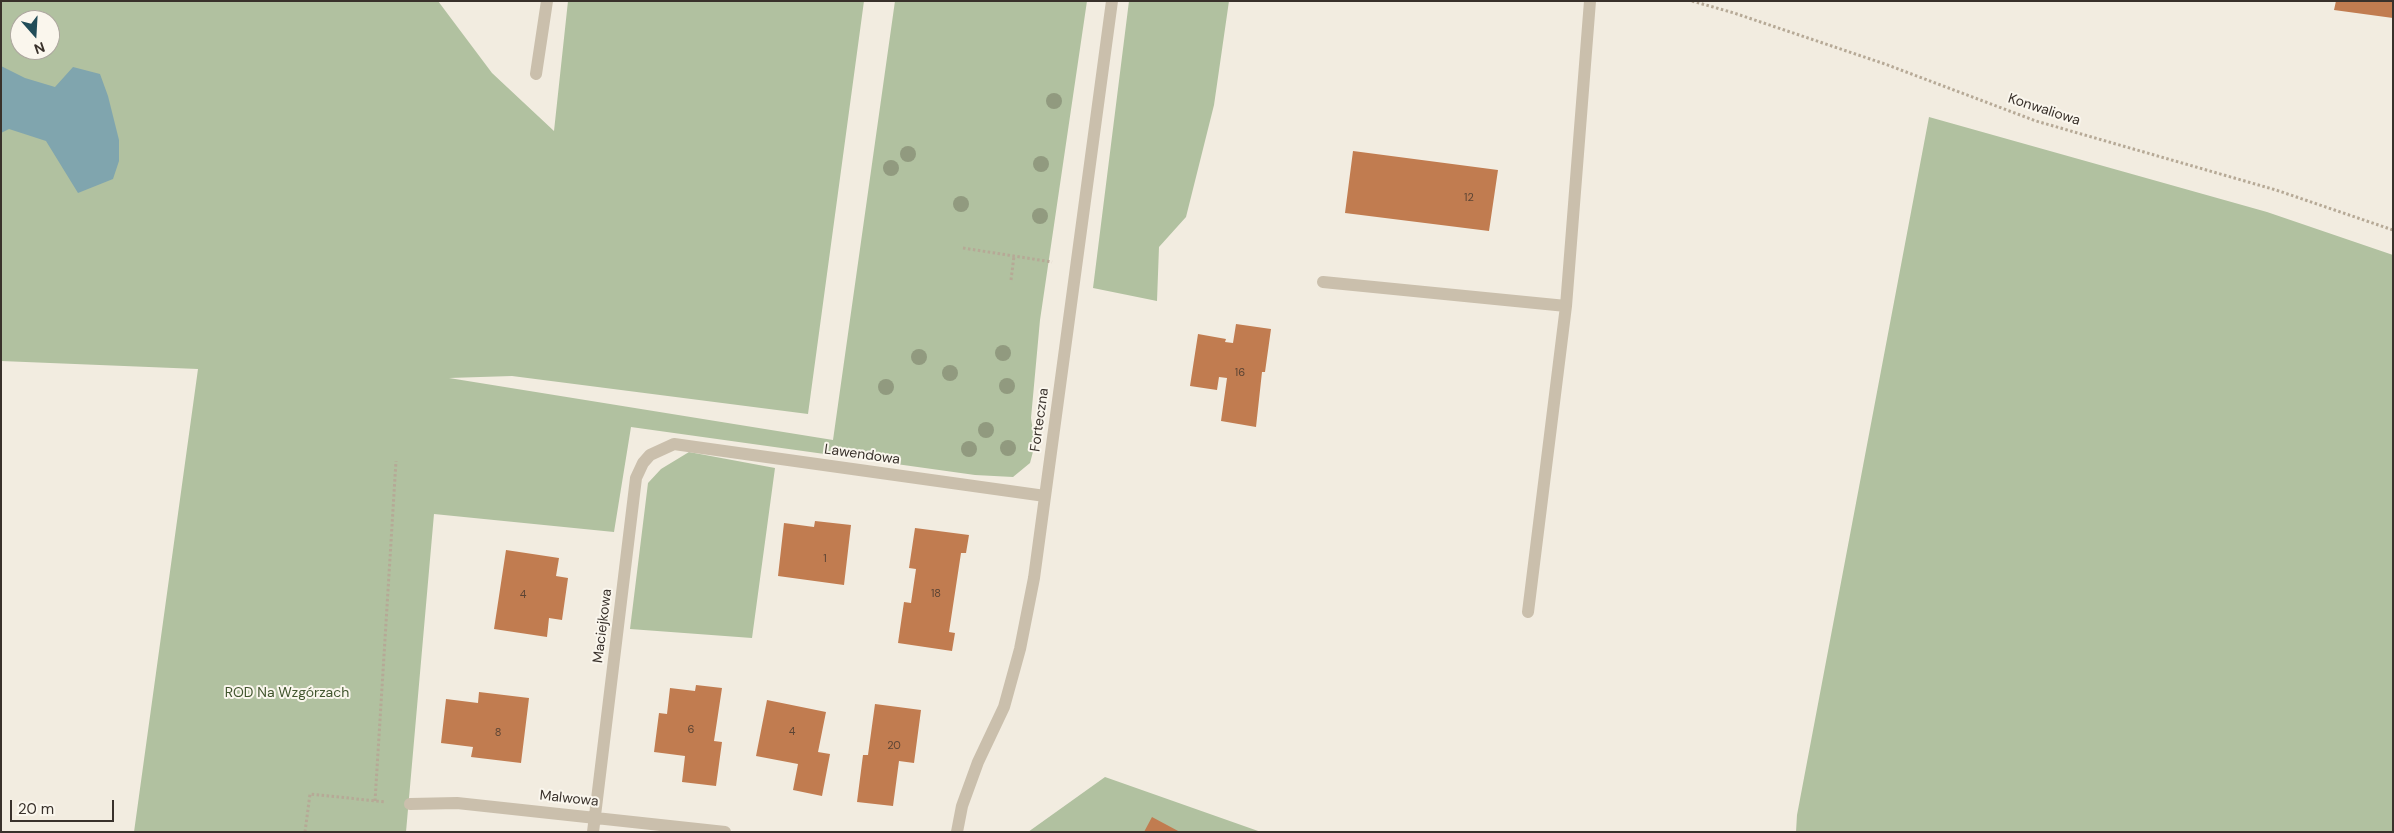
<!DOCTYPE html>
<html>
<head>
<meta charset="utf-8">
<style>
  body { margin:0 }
  #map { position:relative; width:2394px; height:833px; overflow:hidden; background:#f2ece0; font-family:"DM Sans",sans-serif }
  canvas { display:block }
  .frame { position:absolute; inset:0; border:2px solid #39312b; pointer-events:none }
  .north { position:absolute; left:10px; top:10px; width:50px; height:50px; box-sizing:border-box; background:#faf6ed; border:1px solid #ada79f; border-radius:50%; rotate:161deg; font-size:14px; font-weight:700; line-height:20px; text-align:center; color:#39312b }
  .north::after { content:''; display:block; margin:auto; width:18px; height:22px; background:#224d59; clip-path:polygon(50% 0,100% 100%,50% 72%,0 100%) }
  .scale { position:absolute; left:10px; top:800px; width:104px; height:22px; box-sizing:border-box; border:2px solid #39312b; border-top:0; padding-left:6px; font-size:15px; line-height:18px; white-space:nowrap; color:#39312b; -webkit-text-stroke:4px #faf6ed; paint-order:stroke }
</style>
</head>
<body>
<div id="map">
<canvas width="2394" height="833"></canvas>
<div class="frame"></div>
<div class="north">N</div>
<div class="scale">20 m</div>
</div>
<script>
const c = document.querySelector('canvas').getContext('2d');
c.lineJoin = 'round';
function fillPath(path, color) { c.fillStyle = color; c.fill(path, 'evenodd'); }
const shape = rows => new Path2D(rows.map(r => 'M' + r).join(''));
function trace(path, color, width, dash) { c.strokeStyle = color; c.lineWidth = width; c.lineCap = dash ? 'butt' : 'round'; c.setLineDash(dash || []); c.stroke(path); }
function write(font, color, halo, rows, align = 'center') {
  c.font = font + ' "DM Sans",sans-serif'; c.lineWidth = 4; c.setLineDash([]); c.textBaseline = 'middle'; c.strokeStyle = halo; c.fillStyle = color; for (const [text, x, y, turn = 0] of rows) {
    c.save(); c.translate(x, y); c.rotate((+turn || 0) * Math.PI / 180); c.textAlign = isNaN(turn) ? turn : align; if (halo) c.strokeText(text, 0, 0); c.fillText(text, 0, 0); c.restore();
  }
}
fillPath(shape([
  [1,1,438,1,492,73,554,131,568,1,864,1,808,414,512,376,449,378,833,440,895,1,1087,1,1040,320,1031,418,1035,444,1030,463,1013,477,975,475,631,427,614,532,434,514,406,832,134,832,198,369,1,361],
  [20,20,50,20,50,50,20,50],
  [1129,1,1229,1,1214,105,1186,217,1159,247,1157,301,1093,288],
  [1929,117,2267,212,2393,255,2393,832,1796,832,1797,815],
  [689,452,775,468,752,638,630,629,648,483,661,469],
  [1105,777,1261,832,1028,832]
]), '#b1c1a0');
fillPath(shape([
  [1,66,25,78,55,87,73,67,100,74,108,96,119,140,119,161,113,179,78,193,46,141,9,129,1,133]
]), '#80a5ae');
fillPath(shape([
  [2336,1,2393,1,2393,18,2334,10],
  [1353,151,1498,170,1489,231,1345,213],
  [1236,324,1271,329,1265,372,1262,372,1256,427,1221,421,1227,378,1219,377,1217,390,1190,386,1198,334,1226,339,1225,342,1233,343],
  [815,521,851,525,844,585,778,576,784,523,814,527],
  [915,528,969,535,966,553,961,553,949,632,955,633,952,651,898,643,904,602,911,603,916,569,909,568],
  [506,550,559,558,556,576,568,578,562,620,549,618,547,637,494,629],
  [696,685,722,688,714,741,722,742,716,786,682,782,685,756,654,752,659,713,667,714,670,688,695,691],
  [479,692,529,698,521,763,471,757,473,747,441,743,446,699,478,703],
  [767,700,826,712,818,752,830,754,822,796,793,790,798,764,756,756],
  [875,704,921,710,914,763,899,761,893,806,857,802,863,755,868,755],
  [1152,817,1180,832,1144,832]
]), '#c17c50');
trace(shape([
  [1692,1,1734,13,1885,64,2036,121,2276,190,2393,230],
  [963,248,1052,262],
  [1011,280,1014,256],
  [375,801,396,461],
  [305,832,310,794,386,802]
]), '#b6a996', 3, [2.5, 2.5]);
trace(shape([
  [536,74,547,1],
  [1323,282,1566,306],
  [1528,612,1566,306,1590,1]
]), '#cabfac', 12);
trace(shape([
  [410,804,457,803,725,832],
  [593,832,636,478,643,463,650,455,674,444,1045,496],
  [957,832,962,806,978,762,1004,707,1020,649,1034,578,1112,1]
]), '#cabfac', 12);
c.fillStyle = '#919a7f';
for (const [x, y] of [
  [1054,101],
  [908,154],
  [1041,164],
  [891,168],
  [961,204],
  [1040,216],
  [1003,353],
  [919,357],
  [950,373],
  [1007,386],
  [886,387],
  [986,430],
  [1008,448],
  [969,449]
]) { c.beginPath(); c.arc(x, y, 8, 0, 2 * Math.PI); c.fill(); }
write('11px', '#5b4434', null, [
  ["12",1469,198],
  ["16",1240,373],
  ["1",825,559],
  ["18",936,594],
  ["4",523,595],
  ["6",691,730],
  ["4",792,732],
  ["8",498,733],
  ["20",894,746]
]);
write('14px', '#39312b', '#faf6ed', [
  ["Konwaliowa",2044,110,18],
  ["Forteczna",1040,420,-82],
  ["Lawendowa",862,455,8],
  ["Maciejkowa",603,626,-83],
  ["Malwowa",569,799,6]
]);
write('14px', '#42562f', '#faf6ed', [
  ["ROD Na Wzgórzach",287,693]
]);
</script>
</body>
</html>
